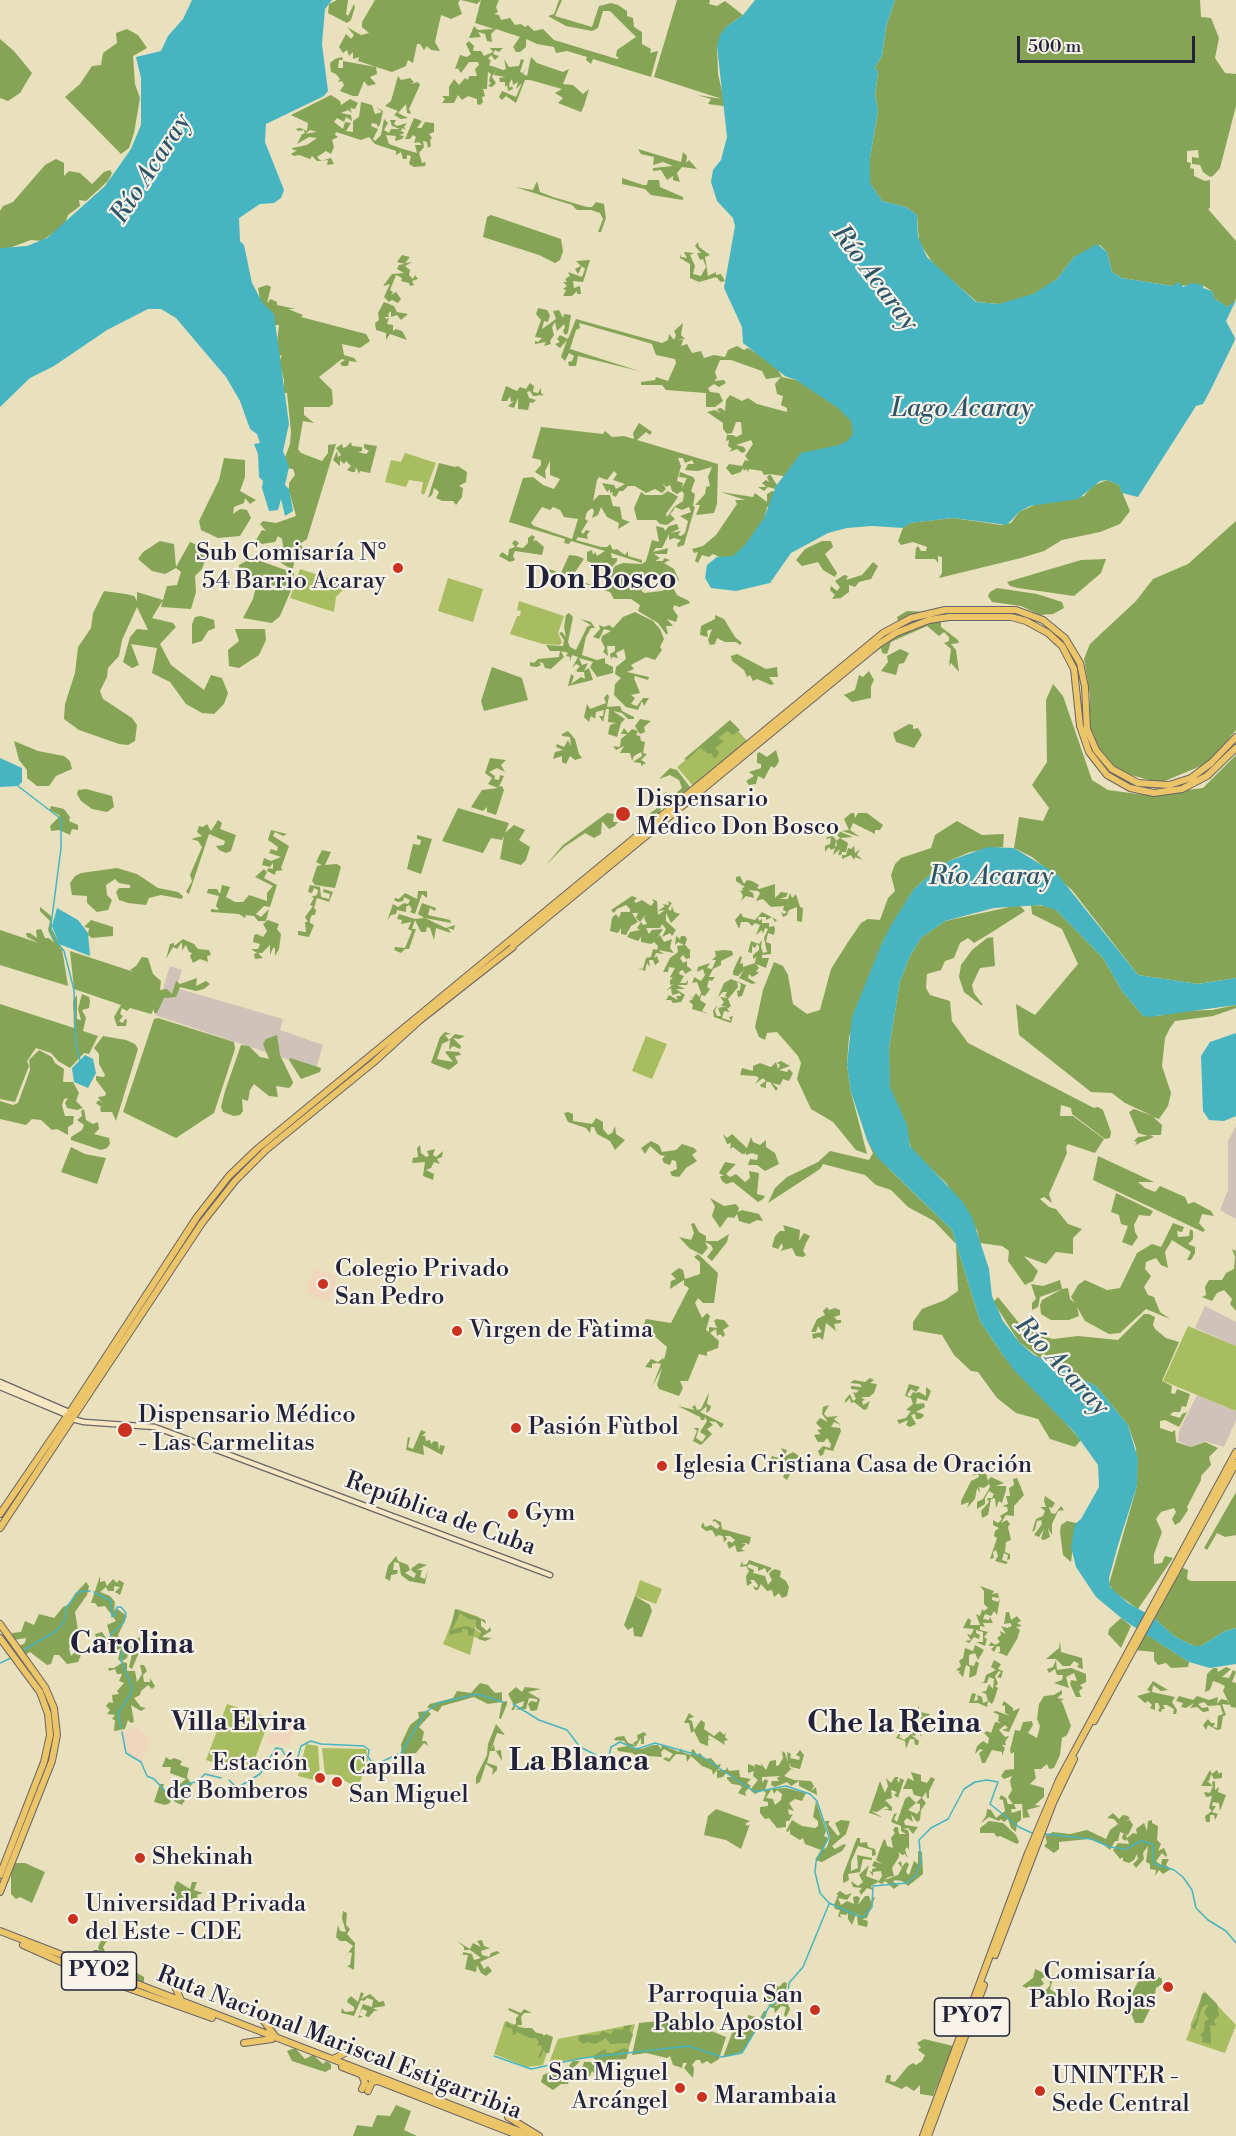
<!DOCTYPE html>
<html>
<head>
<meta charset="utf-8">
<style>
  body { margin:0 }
  #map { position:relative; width:1236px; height:2136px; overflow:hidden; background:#e9e0bd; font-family:"Libre Bodoni",serif }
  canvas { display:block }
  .scale { position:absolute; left:1017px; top:36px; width:178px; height:27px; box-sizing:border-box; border:3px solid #22223b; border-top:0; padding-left:8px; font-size:18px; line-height:21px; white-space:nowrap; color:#22223b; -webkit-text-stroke:4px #f7f3e8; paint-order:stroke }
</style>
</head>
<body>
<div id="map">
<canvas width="1236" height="2136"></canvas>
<div class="scale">500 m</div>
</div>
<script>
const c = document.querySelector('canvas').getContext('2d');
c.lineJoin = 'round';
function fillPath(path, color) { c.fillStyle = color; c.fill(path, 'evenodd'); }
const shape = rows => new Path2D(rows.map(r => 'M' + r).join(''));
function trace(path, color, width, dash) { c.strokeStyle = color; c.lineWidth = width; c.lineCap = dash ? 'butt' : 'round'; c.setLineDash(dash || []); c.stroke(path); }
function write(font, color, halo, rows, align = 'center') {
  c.font = font + ' "Libre Bodoni",serif'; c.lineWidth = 4.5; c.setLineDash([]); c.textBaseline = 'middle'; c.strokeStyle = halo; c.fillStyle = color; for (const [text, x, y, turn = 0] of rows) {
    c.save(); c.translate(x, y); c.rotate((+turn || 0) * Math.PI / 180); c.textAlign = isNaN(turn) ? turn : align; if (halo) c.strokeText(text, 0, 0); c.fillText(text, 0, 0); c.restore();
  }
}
fillPath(shape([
  [315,1268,338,1277,330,1302,305,1293],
  [276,1718,296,1724,289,1745,266,1743],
  [138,1727,150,1740,142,1762,128,1753,123,1732]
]), '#f0d6bc');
fillPath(shape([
  [170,966,182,970,176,988,283,1019,280,1030,323,1045,316,1069,155,1015],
  [1236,1126,1236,1219,1220,1210,1228,1190,1228,1141],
  [1205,1306,1236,1322,1236,1346,1195,1328],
  [1197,1395,1236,1411,1236,1420,1224,1447,1205,1441,1191,1447,1178,1441,1179,1431]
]), '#cec2b9');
fillPath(shape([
  [405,453,436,463,424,495,421,493,423,482,409,480,406,487,385,482,391,460,401,462],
  [300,569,336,581,341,587,343,590,336,597,334,612,290,598],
  [448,578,483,589,473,622,438,611],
  [519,601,564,616,558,633,562,642,560,645,543,644,510,634,517,616,520,616,521,611,517,610],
  [731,723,748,742,694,787,677,767],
  [646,1036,667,1044,652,1079,632,1071],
  [1188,1326,1236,1346,1236,1411,1163,1381],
  [640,1580,662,1589,656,1604,635,1596],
  [457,1609,479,1617,475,1629,484,1635,481,1639,474,1637,470,1655,443,1644],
  [227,1704,270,1718,253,1764,227,1767,206,1760],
  [306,1744,318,1746,320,1776,317,1781,298,1776],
  [322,1748,366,1749,368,1760,358,1788,333,1774,325,1775],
  [1204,1991,1236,2025,1225,2053,1186,2040,1191,2027,1201,2028,1190,2026],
  [505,2021,552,2038,543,2065,527,2067,494,2054],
  [635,2024,628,2052,549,2063,558,2039]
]), '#a8bc60');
fillPath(shape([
  [337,0,348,0,346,14,348,16,354,4,355,7,351,20,347,23,328,13,329,4],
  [375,0,460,0,458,3,462,14,451,19,441,15,435,42,440,51,431,50,427,46,424,50,420,44,417,44,413,63,408,60,406,66,392,72,376,67,377,74,370,77,376,84,368,86,364,81,358,96,353,96,340,91,344,85,342,81,338,82,340,79,336,74,331,72,330,63,335,59,342,57,343,60,339,60,338,68,343,68,343,61,376,67,358,61,359,57,353,59,353,52,349,56,347,50,343,53,339,47,346,34,351,39,354,35,347,27,361,35,369,33,362,27,362,22],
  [461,0,499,0,496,7,498,12,494,14,499,15,501,20,510,18,515,25,521,24,525,27,528,25,534,31,543,29,554,40,617,59,619,58,616,56,617,50,636,37,610,11,603,11,598,28,592,31,566,26,548,16,554,14,559,0,562,0,555,16,592,27,599,6,611,3,618,5,627,11,627,16,633,18,634,27,642,32,642,44,651,49,650,53,658,51,651,77,593,59,591,64,586,60,587,57,567,51,556,53,554,47,537,44,526,39,526,47,520,52,516,52,513,47,520,37,496,29,491,34,492,42,487,41,485,34,478,32,481,37,469,38,474,26,478,30,494,29,475,23,481,0,477,4],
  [677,0,710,0,709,4,717,6,725,1,743,15,726,27,717,46,718,74,725,104,723,106,708,104,711,99,697,95,722,99,654,77],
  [895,0,1200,0,1201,17,1211,18,1219,38,1215,58,1225,73,1236,74,1236,106,1220,168,1213,176,1210,177,1203,172,1200,165,1192,164,1192,157,1199,158,1198,150,1187,151,1187,162,1191,163,1190,168,1194,169,1194,176,1205,181,1210,180,1210,208,1208,209,1236,241,1236,299,1232,304,1227,307,1214,298,1212,291,1202,285,1172,286,1122,278,1112,272,1107,252,1100,245,1074,257,1057,279,1046,288,1024,298,999,304,977,302,934,265,919,242,917,215,906,207,882,201,870,183,870,158,878,111,875,95,878,72,875,67,882,56,886,27],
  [127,29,138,35,147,48,133,56,135,84,140,98,134,133,129,148,121,154,65,97,80,84,92,66,101,65,103,53,117,43,116,33],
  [0,39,14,51,32,73,20,93,8,101,0,98],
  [469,41,474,46,473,51,481,51,484,56,493,52,490,48,503,48,499,52,495,50,493,54,499,56,495,60,491,55,488,59,491,60,489,65,503,70,506,69,504,59,509,67,519,66,521,59,524,60,520,72,523,73,527,67,523,74,527,76,531,57,537,63,563,72,569,69,563,84,573,85,583,94,589,89,584,106,581,112,558,103,563,98,555,93,562,89,530,80,525,80,516,103,506,96,502,100,499,97,502,91,516,97,522,83,516,89,518,82,513,85,512,79,509,84,510,88,512,86,513,89,508,91,507,85,505,87,505,82,500,82,499,78,505,77,494,75,496,70,492,77,496,83,492,87,488,86,491,83,489,81,491,74,488,72,487,89,483,89,485,96,482,97,483,102,480,105,477,104,477,99,468,96,462,100,458,95,454,103,442,103,445,99,442,96,449,96,449,87,454,79,459,85,465,78,468,80,469,76,477,76,475,69,479,65,478,62,469,62,461,73,458,69,461,68,455,69,460,55,467,57,471,54,466,44],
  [398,76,401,80,410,78,414,82,410,84,418,82,420,85,409,109,411,114,407,113,406,104,398,113,408,118,401,119,394,115,398,111,385,106,391,101],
  [331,95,340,101,341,105,350,99,358,103,355,109,350,108,352,113,348,110,341,113,351,115,352,121,346,117,344,122,337,118,334,122,343,129,345,122,351,123,346,131,353,132,353,121,359,117,361,102,372,105,375,114,382,112,376,107,383,111,380,125,377,127,377,124,372,123,371,126,378,129,373,139,375,141,381,135,384,119,388,123,384,130,389,133,391,129,400,129,392,126,390,120,396,120,394,124,397,126,407,123,404,127,406,130,402,128,401,131,405,133,399,135,404,136,402,139,395,141,396,136,386,135,389,144,403,149,417,153,415,145,422,145,419,142,414,143,416,137,413,135,410,139,405,139,414,118,422,121,417,128,421,128,420,130,425,122,434,123,434,132,429,134,432,138,430,140,431,146,428,148,427,142,423,141,424,147,419,153,422,163,426,162,425,166,414,167,409,164,411,156,407,155,407,159,403,159,401,152,396,155,396,151,375,144,369,137,361,140,336,132,335,135,338,137,332,140,334,147,331,154,326,151,317,157,321,161,331,158,334,164,327,165,328,160,317,161,312,156,310,159,299,155,294,156,291,154,297,150,293,150,292,148,307,145,317,138,309,137,297,144,302,134,317,132,310,130,305,134,304,130,298,131,296,129,300,128,307,131,308,123,291,115],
  [638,149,681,162,683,152,687,156,686,163,689,160,697,169,682,167,677,173,680,182,673,180,673,176,667,180,661,170,653,171,653,168,673,166,663,162,653,165,654,157,641,154],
  [56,159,64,163,64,176,69,171,80,173,92,184,104,172,110,170,112,173,108,181,86,201,79,200,80,206,68,215,65,224,42,241,31,240,9,248,0,248,0,211,3,206,13,202,45,165],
  [622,178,643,185,647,185,648,180,659,180,660,187,683,197,683,200,651,195,645,189,622,184],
  [537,181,540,192,553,197,587,207,592,207,596,202,604,204,606,218,601,232,598,232,603,219,600,213,591,210,577,210,572,205,515,187,533,190],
  [491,215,561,239,563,251,560,260,555,263,539,255,483,237,487,217],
  [698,242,699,247,710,255,705,257,708,276,716,272,716,275,721,274,725,281,721,282,716,277,699,282,690,278,690,264,680,258,680,254,681,257,687,258,684,252,694,253,690,255,695,266,693,274,701,276,706,267,703,259,700,260,697,253,701,253,695,246],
  [402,255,410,257,405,263,412,262,405,266,410,270,409,275,413,279,415,275,418,279,412,281,414,285,410,286,409,283,401,281,402,278,396,275,390,290,393,292,391,295,396,292,401,299,398,303,392,300,389,302,384,297,390,284,383,286,392,274,404,273,397,269,399,265,405,264,397,262],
  [590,260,583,282,573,281,574,288,580,286,581,294,577,294,577,291,572,296,563,296,566,290,563,289,567,286,563,282,567,282,565,279,570,276,568,272,582,277,585,269,582,266,578,274,575,269,581,266,576,261],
  [267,285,271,287,267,303,271,299,277,302,277,305,296,309,288,309,303,315,301,317,366,334,370,341,360,348,342,344,344,355,354,358,357,362,349,361,348,366,342,366,340,363,345,360,342,359,319,377,332,390,333,404,329,407,304,407,304,415,314,423,303,421,298,449,301,453,322,461,328,453,328,445,336,444,307,539,300,544,304,549,302,555,295,559,293,568,291,569,278,561,283,546,282,539,278,536,275,542,262,544,256,540,262,530,266,531,260,524,263,521,276,523,296,516,289,491,289,483,295,475,293,469,287,468,284,460,290,444,291,432,287,393,284,393,284,380,279,362,282,355,279,356,277,342,279,325,275,325,261,305,258,288],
  [384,302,394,306,397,312,408,314,401,320,397,315,391,317,391,311,388,314,389,317,385,317,386,319,389,318,387,324,393,325,393,331,396,329,402,331,407,340,390,334,386,340,386,333,376,330,375,323,379,320,378,313],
  [538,308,547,310,550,315,548,322,544,321,542,329,556,319,553,311,559,310,563,318,564,314,571,315,568,333,565,335,563,331,565,327,564,324,557,331,555,322,552,327,554,335,550,341,551,344,544,346,546,342,535,344,535,341,538,342,542,338,535,337,541,320,536,314],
  [576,319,662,343,668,340,669,334,674,340,676,335,674,331,683,323,681,335,685,339,677,340,683,340,681,346,687,344,692,353,701,351,704,358,714,355,725,357,728,350,737,346,744,350,748,348,775,365,782,377,800,381,840,409,852,421,854,435,845,444,789,477,770,474,777,485,775,489,768,487,764,491,758,487,766,487,762,483,766,480,769,482,767,477,770,474,764,475,762,471,749,469,748,472,746,469,744,471,743,468,741,472,732,475,726,468,729,464,742,466,745,460,749,461,745,456,753,444,751,440,736,445,744,447,746,451,742,453,737,449,729,452,732,449,728,446,729,440,726,441,727,435,733,435,736,437,742,434,741,422,736,422,732,433,727,434,723,429,723,423,707,412,715,410,720,413,717,409,721,408,725,411,726,400,730,395,742,401,748,398,757,404,787,412,787,408,781,405,783,396,777,394,775,384,781,377,766,379,762,371,731,360,720,360,715,372,717,378,714,381,724,380,726,383,719,387,714,384,708,388,710,392,719,393,723,401,715,407,706,407,706,393,666,390,662,385,641,385,641,382,655,380,656,377,668,381,676,363,675,359,656,355,652,344,632,338,579,323,580,328,576,330,570,349,639,371,578,356,576,366,569,366,568,362,572,361,574,356,569,353,565,361,561,357,567,340,560,348,555,344,560,342,557,339,560,335,568,339],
  [530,383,534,386,533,392,538,393,541,388,541,393,544,395,533,396,530,391,527,392,529,398,536,400,533,403,530,402,528,410,518,409,518,398,514,408,508,406,514,401,511,402,510,396,507,401,501,401,506,386,517,391,520,387,526,389],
  [639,423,652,432,650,435,646,432,637,440,718,464,717,504,714,513,696,515,700,505,695,505,705,494,706,487,710,486,708,477,712,467,698,471,685,470,688,464,698,464,694,464,692,460,685,463,683,458,678,458,681,466,677,481,683,483,682,488,687,478,679,477,680,472,693,477,695,480,691,491,695,494,693,506,695,507,684,545,678,547,677,544,681,540,674,538,669,540,669,534,662,548,656,548,653,552,668,548,667,554,654,554,660,558,655,561,663,561,664,558,670,560,664,563,674,569,679,580,675,583,667,580,660,585,653,579,641,590,644,593,662,591,672,586,677,595,689,601,690,603,679,607,674,605,673,609,678,616,676,622,667,619,673,626,666,626,668,634,666,634,658,623,638,611,640,605,631,599,614,599,610,592,540,569,542,567,561,573,569,555,578,556,584,559,573,575,573,579,607,590,605,583,615,566,623,563,642,564,646,561,652,540,659,542,656,526,664,528,665,531,669,526,677,524,679,529,670,533,681,531,678,535,681,536,685,533,688,521,680,516,691,512,689,507,682,510,675,507,673,511,670,514,675,519,667,525,660,524,656,520,637,520,634,508,641,492,645,495,662,495,668,491,677,496,678,497,666,514,667,517,674,507,683,501,684,494,682,491,677,494,672,491,670,485,666,487,662,483,666,489,662,493,655,489,646,493,635,486,628,486,623,491,619,491,616,497,612,495,613,492,610,493,610,489,607,492,602,483,614,485,616,489,625,484,613,480,617,474,614,471,607,480,599,477,597,480,593,501,599,495,610,495,613,506,620,507,622,519,630,522,618,529,619,523,607,517,601,507,598,515,592,518,594,511,592,508,587,512,585,519,588,521,581,532,583,534,586,530,590,531,587,535,588,539,578,537,576,540,601,547,607,547,610,544,613,550,617,549,625,555,628,551,628,556,642,560,642,563,611,553,612,558,617,558,617,561,612,567,606,562,603,568,600,563,599,566,587,561,587,552,592,550,593,555,595,552,597,556,605,551,571,541,569,544,564,543,565,539,509,522,523,478,533,477,543,485,554,489,560,479,550,475,550,461,545,471,546,479,535,472,541,465,541,460,532,458,541,427,603,434,605,431,612,437,624,436,634,439,633,433],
  [542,507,550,510,553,507,560,510,564,517,578,519,572,539,534,526,531,523],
  [351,442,352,446,362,447,362,451,358,452,366,454,369,451,364,448,364,444,377,446,370,473,360,471,359,474,356,467,355,472,352,472,347,470,351,466,346,461,344,464,340,460,340,466,333,460,337,451,338,457,341,455,336,448,342,444,343,448,346,447],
  [224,458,245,460,245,477,240,491,256,500,250,504,245,498,244,503,234,507,233,514,240,509,247,510,251,518,240,536,218,538,201,530,199,521,219,480],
  [439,463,455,467,458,466,467,472,466,482,459,486,463,488,462,497,456,505,453,501,442,501,436,498,439,492,434,488,432,495,428,498],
  [1107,480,1119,485,1130,511,1120,524,1100,532,1062,540,1044,551,1021,558,939,578,942,573,942,557,938,556,938,563,935,559,915,559,916,548,918,546,921,551,926,551,927,547,913,542,901,545,898,541,903,528,909,523,953,518,1001,525,1011,523,1019,512,1037,504,1084,496,1092,486],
  [772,491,775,492,770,506,767,507,763,525,738,554,726,560,713,554,709,557,702,555,698,563,695,561,698,552,694,553,692,549,703,546,716,535,737,504,735,500,745,500,721,492,753,497,755,493,767,502,767,494],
  [1236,521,1236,730,1208,763,1160,783,1120,772,1094,744,1090,731,1090,695,1084,659,1090,644,1136,601,1153,579,1188,564],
  [532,535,535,537,533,541,536,540,544,547,542,555,515,551,513,556,515,560,510,562,499,556,502,552,508,556,509,549,515,547,512,543,515,540,519,543,516,547,523,548,528,543,528,538],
  [160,541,174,544,176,567,190,542,209,550,202,569,195,576,196,592,191,609,161,607,167,586,177,585,181,572,176,568,165,574,152,571,138,559,143,552],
  [822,541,831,541,833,547,825,554,837,573,835,577,823,570,818,562,802,566,796,560,805,549],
  [252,558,294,573,292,588,280,616,272,623,243,618,253,599,257,582,256,577,248,576,239,570,239,565],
  [1106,559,1101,573,1074,596,1018,588,1010,586,1007,582,1081,560],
  [873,562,878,566,871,579,859,582,855,587,849,585,849,592,841,598,832,599,835,595,830,590,831,586,837,591,840,587,835,581,844,575,848,576,846,580,862,575],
  [997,588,1037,594,1062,602,1064,608,1053,614,1040,615,1021,606,992,602,988,596,990,592],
  [104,591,126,594,134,596,137,601,137,592,163,600,152,618,173,623,176,627,160,644,171,665,204,690,211,675,222,678,228,693,224,704,214,714,202,713,186,704,170,682,152,673,157,648,131,644,139,665,132,668,123,662,130,637,137,629,148,630,137,607,122,640,119,656,108,668,107,677,100,691,103,699,132,718,137,725,135,741,128,745,119,744,79,730,64,719,65,704,75,673,78,647,91,628,93,613],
  [907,611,929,612,923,619,941,622,941,627,958,640,959,643,951,644,956,650,959,672,951,663,949,666,951,649,944,643,949,641,949,637,944,632,939,636,927,626,891,642,887,654,882,653,881,648,864,660,899,626,897,617],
  [635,612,653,621,660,629,664,639,660,647,662,650,655,660,646,657,631,665,634,669,627,672,649,677,648,680,635,676,634,678,640,693,631,695,635,698,631,704,637,706,643,698,649,698,644,706,642,701,638,710,626,707,614,695,615,684,621,678,615,674,616,667,626,659,624,649,616,653,618,658,612,657,611,660,610,654,615,651,615,646,607,646,608,656,603,652,605,648,601,640,602,636,611,631,604,629,599,639,593,637,600,629,599,625,604,627,609,625,613,628,623,617],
  [569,613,573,617,568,642,570,647,576,650,587,627,591,625,580,619,591,622,595,628,591,628,586,637,582,655,597,660,605,658,605,663,613,667,613,673,597,677,590,667,593,662,579,658,582,665,588,663,584,671,589,668,593,680,568,686,571,674,574,676,571,684,581,677,585,679,584,672,577,672,577,670,573,674,580,666,576,664,572,668,578,657,572,655,570,662,570,657,566,656,568,653,561,651,564,657,551,669,545,668,543,663,539,662,541,665,537,667,530,666,530,662,534,663,538,659,559,657,560,651,550,651,546,645,563,646,564,640,559,633,562,632,566,637,564,627,566,615],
  [715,615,724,619,735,637,742,643,740,645,736,642,725,642,717,638,715,644,710,645,708,640,712,629,707,631,708,637,700,635,701,626,715,619],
  [201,616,214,620,215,628,208,631,202,641,192,644,192,624,195,617],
  [235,629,265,629,266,640,259,655,239,668,229,666,228,650,239,641],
  [900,649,909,653,904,663,899,664,896,675,881,671,888,662,887,656],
  [737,654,766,669,777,667,778,677,769,677,774,684,771,685,757,679,753,681,750,675,747,677,744,670,732,661,731,656],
  [492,667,522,678,528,700,484,711,481,701],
  [869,671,874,680,871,686,871,698,852,702,844,695,855,690,859,675,863,677],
  [1053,684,1063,696,1092,780,1108,790,1145,795,1203,788,1236,755,1236,978,1198,984,1138,975,1072,890,1032,857,1014,848,1019,817,1043,821,1049,808,1032,785,1047,762,1046,700],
  [607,694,609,696,607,707,620,706,622,711,634,717,634,719,628,719,622,713,613,711,625,719,621,723,617,737,608,734,610,725,616,723,608,722,609,709,606,709,603,722,599,716,603,716,604,710,596,712,595,719,591,716,589,722,584,717,587,704,590,709,606,703,604,698],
  [640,719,651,721,644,727,645,732,640,734,638,731,636,735,640,736,641,741,645,742,643,753,647,754,641,760,646,763,641,766,641,763,633,762,642,756,641,752,634,756,632,761,630,753,620,753,624,746,616,750,613,746,620,747,621,739,627,734,621,734,624,728,628,733,632,729,638,731,635,726],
  [730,720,740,730,733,735,727,731,718,738,724,741,715,748,719,752,717,757,713,758,712,753,709,754,700,748,687,760,684,759],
  [909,724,913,725,913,729,918,728,922,735,914,748,896,742,893,733],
  [568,731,575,739,579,754,582,758,575,760,570,756,566,764,562,762,562,756,553,759,555,752,563,750,556,747,557,744,564,747,568,740,571,746,570,737,562,736,562,734],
  [14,741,38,751,64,756,70,761,72,769,56,776,49,786,37,786,27,778,27,770,19,760],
  [776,750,779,761,777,765,774,768,771,766,764,779,758,776,756,784,749,785,746,781,754,776,749,772,761,768,761,764,757,763,757,754,759,752,767,757],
  [490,758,506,760,501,765,505,772,497,768,489,772,495,776,494,779,499,780,500,775,504,776,499,787,502,786,504,790,496,815,487,812,487,807,483,811,471,807,482,790,498,788,488,784,492,778,485,773],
  [670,768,677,770,690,787,667,807,661,808,659,816,652,817,650,813,656,809,656,799,666,792,668,794,663,799,669,799,682,788,679,780,670,775,659,779],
  [86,789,112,796,114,807,107,812,92,809,81,801,77,794,78,790],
  [51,806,64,809,70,817,69,821,78,825,78,830,72,829,70,835,59,830,51,831,50,826,60,816,50,810],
  [458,808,509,823,505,833,514,825,525,830,519,840,530,847,526,860,521,865,500,859,504,836,502,840,491,838,483,853,442,841],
  [607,813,614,814,613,822,618,822,615,826,609,829,602,821,601,834,594,838,585,833,564,847,546,865,563,845],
  [851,813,854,813,855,818,858,813,867,813,883,825,880,830,875,830,875,834,853,823,850,830,860,837,842,831,849,830,844,819],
  [218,820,222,823,220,829,236,835,231,851,226,853,219,850,216,846,224,845,225,841,209,834,189,894,186,892,192,881,190,875,202,847,198,841,191,839,202,836,197,832,199,826,203,827,207,824,211,831],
  [957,821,982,835,1004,834,1003,847,970,852,949,861,932,873,914,889,882,943,849,1037,847,1065,851,1092,867,1154,856,1150,833,1122,811,1109,797,1079,801,1063,798,1056,777,1032,767,1033,765,1040,759,1037,755,1027,763,990,774,962,783,966,788,975,793,1004,807,1014,820,1010,831,969,848,942,861,923,868,919,880,920,888,898,895,891,891,875,895,864,901,858,931,848,935,835],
  [271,830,287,834,283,836,275,832,273,836,289,846,281,868,283,870,276,871,275,875,267,871,268,868,273,869,273,863,270,867,262,865,264,858,271,861,281,857,269,853,271,849,277,851,278,847,268,840],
  [836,830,853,837,840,838,848,843,846,852,842,852,841,855,846,855,848,848,851,849,854,846,855,853,860,849,857,855,863,860,855,857,854,860,851,855,842,859,842,855,838,855,840,849,833,855,835,848,831,850,829,847,825,852,825,846,830,844,831,838,826,839,827,837,833,836,836,840,835,847,837,845,836,841,840,838,834,832],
  [417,835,432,839,421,874,407,869,413,844,420,845,421,840,417,839],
  [322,850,331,852,325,865,337,864,341,867,335,888,315,885,312,881,317,866,322,865,316,862],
  [117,868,137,874,158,888,178,892,183,896,182,899,161,895,149,898,146,905,128,903,119,900,116,892,119,888,130,888,130,885,119,883,115,879,106,885,107,895,112,900,108,910,97,912,87,903,87,896,72,895,70,883,75,876,81,873],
  [264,869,267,872,264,878,277,885,270,907,264,906,256,914,261,917,269,909,266,921,258,921,254,916,246,915,245,918,239,914,211,912,211,909,219,910,216,906,219,896,207,893,208,889,217,889,220,894,222,885,230,887,226,897,235,902,243,902,249,895,267,901,267,893,273,886,255,877],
  [740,876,744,884,747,880,752,881,759,885,757,888,759,889,775,884,775,898,781,892,788,893,786,897,779,899,788,899,790,893,792,898,796,894,800,907,803,908,802,922,797,921,797,907,789,910,787,915,783,917,781,912,784,914,787,912,783,910,784,906,771,907,763,899,756,901,760,893,758,891,748,890,753,893,754,898,746,896,741,901,743,896,740,890,743,891,742,888,745,887,736,881,736,877],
  [310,885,320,887,321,897,329,899,330,894,323,892,324,889,333,892,329,902,317,898,314,908,316,910,315,915,312,915,310,919,310,923,314,925,309,937,298,935,298,931,306,932,305,922,308,922,305,917,313,906,310,905,314,898,311,897,317,895,318,890,314,888,312,893,308,892],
  [418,891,427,891,427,898,422,894,415,914,410,912,412,909,409,905,406,907,406,912,397,910,396,914,391,915,387,921,393,904,398,907,404,903,408,904,410,900,404,897,403,901,398,902,394,900,395,898,399,899,405,893,417,899],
  [632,896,637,898,634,901,636,903,642,900,651,906,654,902,652,899,657,901,658,915,665,910,658,911,665,906,662,904,669,905,668,901,672,903,668,909,671,911,672,906,674,912,680,914,671,923,666,913,666,921,676,930,672,936,670,933,662,937,666,929,662,924,660,928,646,928,649,934,652,930,663,929,657,938,660,935,664,942,672,939,670,948,674,953,658,950,664,954,656,953,654,958,657,956,659,962,655,965,653,960,649,960,650,967,647,963,645,971,638,968,643,969,646,958,651,957,653,949,657,950,658,946,654,942,651,944,641,942,641,937,638,941,627,937,630,932,640,930,637,928,641,922,643,925,647,924,644,918,646,914,640,922,636,918,638,913,632,913,638,922,631,926,626,935,621,934,621,928,618,933,610,931,612,918,616,914,619,918,621,912,630,912,630,909,626,905,617,909,614,913,611,910],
  [422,903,436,908,435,911,430,908,428,915,450,920,451,923,425,918,446,928,455,925,454,930,448,928,451,933,436,928,434,940,430,928,427,927,426,932,421,932,415,920,412,929,416,929,409,949,405,949,401,953,394,950,395,947,405,948,412,931,408,929,411,922,401,924,402,920,397,919,399,914,415,919,424,918,418,914],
  [1019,905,1025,911,989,934,974,943,968,938,960,943,954,958,945,961,941,970,927,974,926,988,930,995,950,1001,952,1021,968,1043,1094,1108,1098,1107,1103,1110,1111,1132,1110,1138,1105,1139,1072,1114,1071,1108,1061,1105,1060,1116,1073,1116,1104,1139,1095,1153,1068,1144,1066,1147,1067,1153,1049,1194,1052,1203,1044,1197,1040,1199,1049,1207,1056,1209,1068,1224,1082,1229,1073,1238,1073,1254,1056,1252,1046,1264,1024,1256,1038,1271,1033,1281,1025,1285,1008,1261,1009,1251,1002,1246,980,1243,977,1230,946,1183,912,1150,890,1087,889,1077,889,1049,900,981,910,956,921,938,945,921],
  [1031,905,1051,906,1056,910,1103,958,1122,991,1143,1016,1158,1016,1181,1011,1212,1010,1236,1005,1236,1008,1213,1016,1175,1021,1170,1028,1165,1038,1162,1066,1171,1093,1168,1106,1159,1119,1153,1117,1162,1125,1161,1135,1150,1135,1154,1137,1135,1145,1137,1142,1134,1141,1138,1137,1148,1136,1138,1133,1129,1112,1134,1109,1153,1116,1125,1103,1112,1093,1091,1092,1019,1035,1016,1004,1035,1015,1078,964,1062,929,1032,914],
  [40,907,51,916,52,929,61,947,59,948,62,949,68,986,0,965,0,930,39,943,27,937,26,933,30,933,37,938,36,930,41,929,45,938,49,938,54,943,48,930,50,921,40,911],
  [762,912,777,920,775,922,772,917,766,920,766,917,758,917,759,921,762,919,762,923,769,923,769,927,774,926,775,929,774,935,768,933,766,942,771,944,771,954,762,955,762,958,769,958,766,968,756,964,759,968,756,971,759,973,752,977,749,974,748,978,756,983,752,984,739,978,744,970,738,976,733,975,733,971,740,956,742,957,740,964,743,963,743,967,755,963,756,957,753,959,753,955,759,950,759,946,757,944,755,948,752,946,752,953,748,952,751,941,759,944,762,940,761,947,763,953,767,952,764,938,768,929,765,928,763,934,762,930,756,935,760,925,755,923,752,926,748,922,741,922,739,929,735,920,741,913,743,917,755,920],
  [91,920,113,927,113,936,92,938,88,935,89,928,84,927],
  [268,920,279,924,277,929,281,934,279,949,275,956,275,948,273,948,270,955,270,945,262,953,258,953,263,958,255,959,254,954,257,953,251,949,258,949,260,944,253,942,254,935,257,934,263,937,267,931,263,924],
  [676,936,680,939,681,936,685,936,687,939,685,945,690,950,690,958,686,959,683,955,680,958,683,963,687,961,687,966,692,970,685,974,683,970,680,971,679,974,684,976,680,983,686,983,687,980,688,982,687,985,677,985,685,989,676,989,685,995,681,1002,673,1003,671,1000,666,1000,669,995,678,1000,676,996,681,996,680,993,672,995,671,988,666,991,673,984,670,985,670,980,673,978,670,977,675,968,669,967,668,972,663,972,670,958,678,952,677,946,684,945,678,942,675,945],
  [993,937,995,966,980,968,972,985,974,993,983,1005,981,1005,964,992,959,977,961,965,972,950,987,938],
  [183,939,194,944,198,949,209,950,211,955,207,956,208,962,200,959,193,963,190,956,192,953,189,952,186,945,182,950,182,942,177,949,173,947,166,959,170,944,174,943,174,946],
  [725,950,732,951,733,955,721,961,721,965,713,969,709,977,715,977,712,981,709,980,707,987,710,989,705,996,701,995,700,1000,706,1004,702,1011,709,1014,692,1009,693,1005,689,1001,693,999,689,995,693,998,696,993,699,997,701,993,697,982,692,983,693,981,694,977,701,981,705,975,703,969,697,972,698,967,710,963,707,968,712,969,716,960,712,960,716,956,715,951],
  [70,951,134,972,130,970,136,966,142,957,148,958,153,974,161,981,160,990,167,989,172,994,176,981,180,984,197,978,196,986,206,981,210,984,204,989,196,991,180,987,176,997,164,998,157,1013,154,1013,154,1009,151,1014,130,1008,127,1011,122,1008,120,1014,123,1016,119,1021,123,1023,125,1019,127,1020,126,1026,117,1026,114,1017,121,1005,74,989],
  [731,979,746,985,742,996,738,997,737,991,740,990,741,984,737,982,738,987,728,999,731,1006,727,1009,730,1012,724,1011,722,1018,731,1021,729,1017,733,1016,731,1023,714,1017,713,1011,717,1005,715,1011,717,1016,721,1016,718,1008,727,1006,721,1006,724,1002,720,997,728,998,725,996,727,992,723,992,718,997,724,983],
  [82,994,89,997,90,1001,89,1008,82,1010,86,1018,83,1031,98,1036,89,1054,84,1053,70,1068,58,1061,51,1053,36,1048,27,1061,29,1066,15,1102,0,1099,0,1004,74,1028,73,1001,77,995,77,1019,81,1020,78,1009],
  [158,1018,234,1042,235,1049,214,1113,176,1138,123,1112,154,1019],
  [445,1032,451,1034,445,1035,449,1040,455,1034,465,1036,459,1039,453,1038,461,1046,460,1049,453,1046,449,1050,450,1040,442,1044,437,1059,453,1062,445,1052,447,1051,459,1052,461,1055,455,1056,458,1063,449,1070,431,1063,440,1037],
  [277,1035,280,1055,293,1082,292,1085,289,1088,276,1086,278,1097,269,1096,254,1084,250,1090,248,1101,242,1099,243,1111,240,1115,234,1116,223,1112,221,1107,225,1091,241,1045,249,1046,260,1057,269,1059,263,1044,266,1039],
  [103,1036,126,1040,135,1044,138,1049,116,1121,112,1112,101,1112,100,1108,104,1105,101,1107,96,1103,99,1100,103,1104,98,1097,105,1096,106,1093,96,1080,96,1076,104,1077,105,1075,99,1064,99,1054,94,1048],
  [39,1050,52,1057,55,1063,64,1069,63,1082,73,1082,79,1093,76,1101,83,1108,77,1110,67,1108,65,1103,68,1098,64,1099,62,1105,65,1116,74,1116,73,1124,68,1127,68,1135,57,1129,52,1130,41,1120,32,1119,26,1125,0,1119,0,1101,13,1105,18,1103,30,1070,29,1060],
  [290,1058,321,1068,320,1072,301,1079,289,1060],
  [781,1061,790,1066,779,1070,787,1072,789,1069,793,1073,789,1081,783,1079,780,1085,772,1083,778,1088,776,1091,770,1082,766,1082,766,1088,761,1087,760,1085,766,1081,763,1078,755,1084,759,1078,756,1076,740,1075,742,1068,753,1071,753,1066,760,1063,771,1067,776,1062,778,1069,780,1065,777,1063],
  [84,1109,86,1120,93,1124,98,1122,99,1129,94,1134,109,1138,110,1144,107,1148,101,1150,71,1140,71,1137,82,1130,84,1125,77,1120,82,1116,81,1111],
  [568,1112,573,1114,573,1121,592,1124,596,1118,603,1122,603,1129,608,1135,612,1133,615,1126,616,1134,625,1140,615,1150,610,1141,597,1134,594,1127,591,1127,590,1133,586,1128,568,1122,564,1113],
  [723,1134,727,1138,732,1134,747,1148,751,1137,753,1142,760,1145,766,1140,766,1147,775,1153,779,1164,765,1171,757,1165,748,1165,750,1159,757,1160,758,1155,752,1153,746,1155,745,1151,745,1154,742,1154,733,1147,730,1149,731,1143,727,1144],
  [867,1140,890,1170,952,1230,980,1321,1003,1355,1081,1440,1075,1447,1050,1439,1038,1419,1016,1413,997,1398,978,1372,971,1371,954,1355,942,1335,913,1330,913,1322,922,1309,945,1300,958,1291,956,1244,934,1221,908,1207,891,1190,876,1185,865,1175,823,1164,820,1169,768,1203,775,1188,787,1177,818,1162,830,1151,869,1160,873,1153],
  [651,1141,659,1145,662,1152,676,1150,682,1144,694,1148,697,1151,692,1155,697,1161,686,1168,679,1177,672,1176,670,1172,677,1169,676,1161,672,1160,670,1165,664,1163,662,1159,665,1156,660,1155,650,1146,645,1154,641,1148],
  [420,1145,421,1153,426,1157,429,1156,427,1151,435,1149,433,1155,436,1157,443,1151,442,1157,437,1159,440,1164,434,1162,431,1168,426,1170,434,1174,433,1180,423,1176,425,1162,412,1163,413,1158,418,1157,417,1148],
  [71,1147,85,1154,106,1158,97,1184,61,1172],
  [1098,1156,1154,1182,1138,1182,1145,1188,1155,1192,1160,1186,1185,1197,1188,1204,1194,1202,1211,1211,1214,1216,1202,1214,1199,1223,1205,1230,1203,1232,1093,1180],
  [725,1162,736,1164,726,1174,730,1177,736,1174,745,1182,750,1178,749,1171,759,1173,757,1194,765,1196,763,1199,758,1202,733,1182,726,1184,722,1181,720,1176,724,1176,719,1173],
  [1116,1193,1153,1211,1150,1216,1139,1215,1134,1225,1135,1232,1138,1237,1132,1246,1122,1242,1128,1226,1121,1224,1119,1215,1111,1212],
  [710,1198,724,1206,736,1204,739,1208,738,1212,742,1210,759,1214,763,1221,757,1220,749,1224,739,1221,737,1214,734,1218,728,1217,720,1228,712,1216,715,1206],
  [694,1223,699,1232,706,1236,706,1241,718,1241,729,1234,727,1242,712,1261,707,1257,713,1249,711,1245,705,1242,708,1248,702,1255,689,1248,679,1237,691,1240,694,1233,691,1224],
  [1173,1223,1184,1227,1182,1232,1177,1231,1178,1237,1189,1236,1190,1229,1193,1231,1193,1239,1188,1244,1195,1247,1195,1253,1191,1260,1187,1260,1191,1252,1172,1240,1165,1252,1168,1268,1161,1265,1156,1258,1146,1262,1145,1269,1151,1276,1144,1287,1148,1295,1154,1297,1160,1312,1170,1319,1146,1309,1120,1333,1109,1334,1085,1321,1077,1307,1079,1316,1069,1320,1051,1320,1041,1314,1040,1305,1042,1300,1062,1289,1040,1297,1038,1307,1032,1310,1032,1303,1036,1299,1031,1284,1043,1286,1060,1280,1062,1289,1068,1288,1070,1299,1075,1303,1071,1297,1078,1285,1085,1280,1107,1290,1120,1288,1137,1253,1152,1244,1161,1247],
  [783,1225,800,1230,799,1241,804,1233,810,1236,806,1243,803,1251,806,1255,803,1257,796,1256,792,1248,780,1251,783,1248,782,1243,778,1249,772,1247,775,1236,780,1231,785,1231],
  [1232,1249,1236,1251,1236,1311,1230,1304,1232,1299,1224,1290,1217,1293,1212,1301,1202,1297,1206,1295,1205,1287,1209,1280,1222,1280,1226,1273,1234,1269,1235,1257],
  [698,1254,718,1273,714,1303,703,1303,698,1298,695,1303,702,1318,707,1313,710,1316,706,1330,709,1332,709,1327,717,1328,714,1321,716,1319,724,1320,729,1326,723,1330,725,1335,723,1337,720,1334,717,1336,716,1329,710,1333,719,1341,718,1348,707,1352,707,1356,699,1354,688,1381,680,1381,683,1388,679,1396,659,1389,657,1385,662,1368,652,1387,661,1364,657,1363,652,1364,652,1368,645,1367,651,1359,658,1362,663,1358,664,1360,667,1347,652,1334,652,1330,643,1326,646,1319,671,1323,689,1288,684,1285,684,1280,670,1289,671,1281,676,1279,671,1274,679,1268,683,1270,685,1279,700,1274,700,1262,694,1257],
  [998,1297,1019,1323,1025,1324,1041,1336,1053,1339,1078,1336,1118,1340,1144,1314,1149,1314,1155,1317,1153,1325,1155,1329,1166,1338,1179,1342,1162,1381,1172,1386,1171,1393,1175,1394,1177,1389,1190,1394,1186,1407,1182,1406,1180,1412,1173,1412,1170,1415,1180,1418,1182,1414,1187,1412,1179,1427,1165,1420,1160,1421,1160,1428,1172,1432,1175,1430,1176,1442,1191,1447,1205,1442,1218,1448,1209,1457,1211,1465,1201,1476,1201,1480,1187,1507,1188,1510,1180,1522,1175,1525,1172,1519,1176,1512,1174,1508,1161,1512,1156,1519,1162,1532,1154,1554,1154,1564,1162,1563,1165,1556,1173,1558,1138,1609,1113,1591,1109,1584,1137,1486,1136,1448,1128,1425,1096,1386,1041,1359,1019,1342,996,1306,994,1301],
  [827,1307,829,1310,835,1308,840,1310,840,1315,834,1317,837,1320,841,1320,841,1323,834,1324,836,1331,826,1323,823,1340,819,1337,813,1339,812,1334,822,1332,818,1326,816,1332,811,1332,817,1319,825,1315,823,1311],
  [870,1378,874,1380,870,1383,877,1384,874,1393,869,1397,861,1397,865,1400,862,1401,863,1405,870,1401,867,1409,864,1410,854,1402,851,1403,850,1398,845,1403,845,1400,850,1394,853,1401,856,1399,853,1392,856,1393,859,1390,851,1389,851,1386,862,1387,860,1384,850,1383,854,1380,865,1382],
  [909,1384,920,1387,916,1392,911,1389,907,1395,910,1397,913,1392,916,1393,919,1392,926,1396,926,1387,931,1391,927,1401,917,1398,916,1404,924,1403,925,1407,916,1412,923,1414,924,1416,920,1419,916,1419,915,1414,911,1415,916,1424,910,1427,906,1425,908,1420,899,1424,897,1420,906,1418,911,1411,906,1410,913,1404,911,1398,905,1396],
  [709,1392,707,1404,711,1406,710,1410,706,1413,707,1406,700,1412,724,1424,721,1428,716,1422,709,1421,713,1425,707,1429,712,1434,701,1445,693,1441,697,1431,694,1428,699,1428,696,1438,702,1442,706,1436,700,1432,707,1421,705,1417,704,1420,701,1420,700,1417,678,1406,695,1410,692,1407,695,1405,697,1410,701,1409],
  [829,1405,824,1414,827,1417,838,1416,834,1419,841,1425,834,1422,831,1427,840,1428,841,1431,833,1451,825,1449,823,1455,820,1456,818,1451,823,1446,830,1448,831,1444,827,1438,824,1442,818,1442,814,1435,821,1434,817,1430,822,1429,816,1423,820,1418,828,1422,822,1414,823,1407],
  [421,1430,426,1432,422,1436,425,1436,426,1441,430,1440,431,1444,434,1441,438,1442,439,1450,440,1445,445,1446,442,1455,423,1445,424,1455,406,1450,408,1437,410,1438,408,1447,413,1449],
  [781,1448,787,1450,784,1457,793,1452,799,1456,793,1472,796,1474,788,1471,790,1474,787,1480,783,1477,787,1470,783,1468,790,1465,786,1463,783,1466,784,1460,779,1462,778,1466,772,1465,773,1468,767,1473,761,1469,763,1467,767,1470,767,1466,772,1456,779,1458,783,1452],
  [976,1473,986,1474,989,1484,984,1488,979,1487,980,1493,977,1488,975,1499,967,1508,969,1502,961,1505,961,1501,971,1481,979,1477,978,1474,972,1476],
  [991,1477,1004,1483,996,1486,1006,1486,1006,1490,1002,1503,999,1501,996,1508,995,1498,991,1499,988,1515,982,1518,981,1511,989,1502,987,1498,992,1498,994,1494,989,1491,985,1498,985,1504,977,1509,977,1502,983,1499,990,1487,988,1480],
  [1017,1478,1024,1495,1014,1506,1014,1516,1006,1515,1001,1523,1007,1520,1010,1524,1008,1527,1011,1540,1006,1542,1005,1552,1010,1554,1010,1559,1007,1560,1008,1555,1004,1553,1002,1560,1008,1562,1006,1564,995,1561,998,1556,996,1550,993,1552,994,1558,990,1559,997,1538,994,1536,995,1531,999,1528,993,1525,993,1520,998,1523,1002,1519,1000,1516,1008,1511,1007,1507,1002,1506,1008,1504,1006,1496,1010,1496,1009,1488,1014,1485,1013,1479],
  [1236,1492,1236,1535,1225,1537,1217,1533,1207,1550,1204,1548],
  [1045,1496,1055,1503,1052,1508,1049,1507,1051,1513,1055,1514,1061,1506,1064,1510,1058,1511,1052,1524,1052,1535,1048,1528,1050,1537,1044,1540,1041,1539,1044,1529,1039,1537,1034,1535,1042,1524,1041,1520,1037,1521,1035,1530,1032,1532,1036,1519,1043,1516,1045,1511,1040,1507,1046,1507,1044,1501],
  [714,1519,721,1522,722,1529,751,1537,749,1545,746,1543,741,1544,746,1544,741,1549,745,1551,737,1552,735,1545,729,1549,727,1543,729,1541,732,1543,735,1540,730,1536,725,1536,727,1539,724,1542,723,1536,718,1535,716,1537,712,1530,706,1531,701,1527,703,1522,705,1527,711,1525,717,1529,720,1526,715,1521,712,1522],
  [1067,1521,1076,1523,1071,1562,1063,1555,1060,1532,1061,1525],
  [396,1556,398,1561,408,1565,410,1570,405,1573,414,1578,416,1574,411,1570,412,1568,419,1563,427,1565,417,1570,422,1570,420,1577,425,1579,428,1570,425,1584,409,1581,401,1575,399,1563,394,1562,393,1570,398,1570,397,1574,391,1575,390,1581,385,1578,388,1566],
  [749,1560,772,1568,767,1573,765,1568,758,1571,758,1567,749,1564,747,1567,754,1570,753,1573,765,1576,768,1585,772,1580,769,1574,771,1571,775,1569,781,1571,780,1577,786,1581,789,1587,787,1596,782,1598,779,1593,774,1597,772,1590,767,1591,761,1584,758,1590,755,1590,753,1586,757,1588,758,1585,754,1580,750,1580,752,1583,747,1586,746,1576,749,1571,746,1566,740,1567,742,1561,743,1565,747,1564],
  [1180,1567,1188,1570,1187,1579,1191,1581,1236,1581,1236,1628,1225,1631,1201,1646,1194,1646,1174,1636,1153,1617],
  [100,1576,100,1582,105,1581,107,1586,113,1579,117,1583,119,1580,124,1583,120,1595,115,1592,120,1587,114,1586,114,1591,108,1591,106,1587,100,1592,110,1596,115,1602,114,1611,116,1608,127,1616,118,1635,121,1641,134,1647,134,1641,140,1637,140,1650,132,1669,129,1667,132,1654,128,1654,127,1658,121,1662,118,1659,121,1648,117,1650,104,1642,101,1648,98,1647,102,1637,98,1636,97,1640,95,1634,102,1632,108,1641,110,1635,107,1625,116,1621,105,1606,98,1607,95,1603,91,1603],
  [86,1582,89,1586,87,1595,75,1612,78,1630,74,1633,69,1649,71,1656,75,1652,81,1655,78,1662,67,1664,59,1655,54,1655,51,1664,47,1665,30,1652,25,1655,19,1646,25,1643,26,1638,14,1640,12,1633,21,1632,25,1621,34,1625,39,1614,54,1618,63,1607,70,1604,74,1595],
  [980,1586,994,1591,992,1594,998,1593,999,1598,992,1597,992,1600,998,1602,1000,1598,997,1615,994,1611,991,1616,985,1614,983,1619,989,1620,990,1617,993,1623,983,1623,985,1627,980,1626,980,1630,988,1632,984,1637,987,1639,985,1646,976,1642,983,1642,983,1632,976,1630,976,1633,980,1635,979,1639,974,1637,969,1643,965,1641,971,1640,967,1634,971,1635,974,1629,963,1628,968,1618,971,1620,970,1625,980,1625,976,1614,980,1616,982,1609,984,1611,988,1608,984,1604,984,1591],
  [635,1596,650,1605,652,1611,642,1637,634,1636,633,1627,628,1630,624,1625],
  [455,1609,485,1620,486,1624,481,1620,481,1626,487,1631,490,1627,491,1631,481,1637,492,1638,485,1641,478,1639,481,1632,476,1628,476,1620,468,1619,460,1613,452,1630,465,1626,475,1629,473,1636,468,1635,468,1630,463,1628,462,1632,449,1635],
  [1006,1612,1009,1612,1011,1620,1017,1616,1021,1621,1017,1623,1022,1626,1016,1627,1020,1630,1017,1639,1007,1656,997,1652,1000,1652,1000,1647,997,1646,994,1652,991,1649,995,1646,989,1646,991,1642,995,1645,1000,1642,997,1638,1001,1635,1000,1631,1006,1634,1001,1626,1007,1628,1012,1626,1010,1623,1004,1624],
  [1121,1618,1131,1626,1121,1648,1108,1634,1109,1629],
  [1141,1631,1189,1662,1188,1667,1171,1668,1166,1663,1158,1665,1154,1660,1154,1652,1135,1650],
  [1060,1641,1061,1652,1082,1658,1083,1669,1077,1667,1079,1664,1074,1661,1070,1666,1063,1666,1056,1659,1046,1659,1059,1648],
  [975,1645,984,1650,978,1660,975,1653,969,1655,969,1665,974,1666,976,1661,979,1663,976,1675,969,1678,970,1667,966,1665,963,1677,959,1673,957,1676,960,1671,956,1670,961,1666,959,1661,963,1658,965,1648,973,1651],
  [994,1660,1001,1664,998,1669,1003,1671,1001,1678,997,1677,1001,1672,999,1671,995,1676,998,1684,995,1686,998,1688,994,1700,992,1704,988,1701,987,1707,978,1703,969,1703,972,1693,976,1694,974,1701,978,1700,977,1695,982,1697,983,1703,988,1701,986,1694,981,1692,986,1691,989,1684,993,1689,994,1679,989,1677,987,1683,981,1683,984,1682,986,1675,996,1670,991,1667],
  [1056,1660,1057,1670,1071,1668,1086,1674,1086,1682,1080,1685,1083,1688,1079,1691,1081,1697,1076,1697,1070,1684,1071,1680,1077,1681,1074,1673,1066,1677,1069,1688,1054,1683,1062,1680,1063,1675,1057,1675,1055,1669,1049,1673,1047,1669,1053,1667],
  [123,1662,127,1663,127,1671,135,1671,137,1682,142,1674,140,1665,144,1665,147,1671,143,1675,144,1682,150,1682,150,1678,155,1686,152,1689,148,1685,141,1691,140,1695,134,1698,141,1707,146,1708,141,1711,131,1705,134,1722,131,1723,128,1720,125,1729,114,1731,115,1720,112,1719,115,1715,107,1714,110,1710,106,1706,109,1702,113,1703,112,1695,119,1694,117,1691,124,1683,119,1681,122,1674,117,1674,115,1669,109,1671,108,1668,114,1668],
  [1226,1667,1231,1669,1222,1677,1229,1678,1233,1670,1236,1672,1232,1682,1236,1683,1236,1708,1231,1707,1223,1691,1225,1686,1219,1683,1213,1681,1210,1690,1205,1692,1207,1674,1213,1668,1217,1668,1218,1672],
  [1153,1681,1168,1690,1161,1691,1153,1685,1152,1692,1175,1697,1172,1702,1177,1710,1176,1714,1173,1714,1174,1709,1167,1705,1163,1705,1165,1709,1162,1709,1161,1712,1158,1711,1160,1707,1158,1703,1155,1703,1155,1710,1144,1706,1150,1708,1152,1705,1148,1701,1145,1703,1137,1696,1151,1692,1147,1690],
  [480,1683,488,1685,495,1693,502,1692,502,1702,507,1701,507,1704,501,1719,499,1718,502,1702,488,1704,474,1697,442,1706,438,1712,427,1707,430,1704,453,1698,457,1691,471,1693],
  [516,1687,522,1692,525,1687,541,1689,528,1692,540,1699,537,1710,531,1711,528,1704,531,1701,537,1702,537,1699,529,1698,526,1709,515,1710,523,1706,524,1701,516,1704,514,1710,511,1710,514,1705,508,1694],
  [1062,1690,1062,1694,1057,1698,1064,1699,1057,1703,1061,1701,1063,1704,1071,1726,1067,1735,1062,1738,1060,1755,1054,1768,1049,1769,1047,1764,1041,1769,1034,1769,1036,1778,1030,1784,1044,1788,1044,1797,1035,1805,1041,1806,1027,1810,1030,1817,1023,1818,1022,1804,1014,1804,1016,1809,1011,1809,1012,1813,1021,1810,1021,1820,1017,1823,1016,1832,1011,1828,1008,1819,1004,1822,1001,1819,999,1821,989,1817,981,1823,986,1816,987,1809,991,1810,996,1818,1005,1811,1003,1800,999,1799,1001,1795,1006,1798,1008,1804,1013,1804,1008,1797,1012,1790,1010,1781,1012,1776,1004,1779,1001,1776,1005,1770,1014,1769,1014,1752,1011,1754,1010,1750,1015,1730,1020,1731,1023,1722,1032,1721,1033,1725,1028,1733,1037,1738,1040,1726,1037,1719,1039,1704,1044,1696,1054,1695],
  [1179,1696,1193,1700,1197,1696,1209,1700,1218,1697,1217,1704,1221,1699,1229,1701,1229,1705,1222,1704,1226,1715,1223,1716,1221,1729,1217,1730,1208,1725,1206,1730,1203,1725,1208,1719,1211,1723,1215,1723,1213,1727,1217,1728,1218,1716,1223,1714,1220,1705,1208,1706,1204,1702,1198,1704,1202,1708,1208,1707,1209,1711,1203,1712,1197,1707,1190,1708,1194,1703,1186,1708,1181,1707,1183,1703,1176,1701],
  [1004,1701,1013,1708,1013,1711,1020,1708,1009,1732,1002,1730,1008,1728,1005,1725,999,1730,1005,1737,1009,1736,1005,1742,1006,1745,1002,1745,1005,1748,1002,1756,1002,1752,992,1750,985,1763,982,1763,979,1753,983,1750,980,1749,975,1754,977,1746,983,1741,988,1744,989,1738,984,1733,987,1731,991,1733,995,1722,1001,1723,998,1721,999,1715,993,1712,996,1711,1010,1716,1005,1713,1005,1706,1002,1705],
  [919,1705,919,1712,930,1714,924,1723,921,1737,919,1732,924,1721,920,1718,923,1716,918,1713,916,1724,919,1728,915,1736,911,1735,919,1741,918,1745,915,1745,914,1739,910,1739,906,1749,905,1741,896,1738,905,1724,907,1725,899,1737,904,1740,910,1735,909,1730,913,1722,904,1721,907,1715,912,1718,912,1712,907,1712,908,1709,917,1712],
  [428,1711,431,1714,419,1727,424,1732,422,1741,426,1741,428,1746,424,1743,416,1753,407,1754,407,1762,411,1766,399,1759,402,1757,401,1744,410,1725,419,1718,418,1712],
  [689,1713,694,1717,688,1719,692,1721,694,1730,701,1720,705,1723,704,1729,714,1736,720,1731,724,1735,726,1732,725,1737,728,1740,724,1741,725,1745,709,1735,708,1739,712,1739,708,1740,708,1746,700,1743,694,1731,691,1733,689,1723,684,1723],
  [496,1724,505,1735,497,1733,491,1750,494,1744,495,1751,501,1750,502,1761,496,1751,490,1751,487,1763,497,1766,497,1770,492,1775,493,1769,486,1764,480,1782,476,1784,476,1777,487,1755,488,1744],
  [644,1732,647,1735,644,1736,644,1744,641,1744,641,1738,636,1746,628,1747,642,1749,653,1745,658,1745,661,1749,662,1745,679,1752,681,1748,682,1752,691,1755,692,1749,694,1750,697,1755,700,1753,705,1759,711,1758,717,1765,721,1764,718,1770,726,1770,727,1767,729,1771,739,1770,740,1777,751,1779,747,1783,751,1786,745,1792,746,1796,738,1793,742,1787,739,1785,732,1784,727,1779,727,1777,732,1777,726,1773,723,1777,717,1778,717,1770,713,1775,712,1770,702,1766,691,1756,687,1762,686,1755,676,1754,669,1762,663,1759,666,1757,669,1759,673,1754,664,1749,661,1752,662,1757,648,1756,646,1761,632,1753,618,1751,617,1748,628,1746,624,1741,614,1740,616,1737,624,1736,628,1743,635,1745,633,1743,638,1740,637,1735],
  [800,1750,804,1755,800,1769,791,1767,789,1763,790,1768,796,1771,791,1769,784,1776,794,1780,811,1781,814,1786,811,1791,816,1787,817,1795,799,1786,799,1781,791,1786,787,1782,775,1787,771,1785,772,1781,779,1781,777,1778,780,1776,762,1777,762,1783,765,1779,768,1781,765,1790,771,1790,766,1798,773,1799,775,1805,781,1800,782,1794,777,1790,774,1794,772,1789,786,1788,806,1793,802,1801,795,1799,789,1803,794,1811,788,1809,789,1815,793,1814,789,1821,786,1821,786,1827,777,1828,769,1818,765,1819,760,1813,760,1807,768,1806,768,1802,763,1801,766,1793,763,1790,755,1794,750,1790,758,1780,753,1776,754,1771,748,1773,748,1764,754,1766,754,1770,755,1764,762,1766,760,1762,766,1770,770,1761,776,1760,776,1766,779,1765,783,1758,782,1751,785,1753,788,1762,787,1752,791,1754,790,1758,799,1760,800,1757,796,1755],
  [166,1757,170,1760,174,1758,182,1761,180,1765,189,1768,187,1777,192,1785,182,1791,182,1797,190,1791,182,1805,175,1802,171,1797,170,1803,165,1805,154,1802,160,1784,164,1784,163,1788,171,1795,179,1793,180,1784,186,1779,170,1773,171,1767,162,1767],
  [1210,1770,1212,1774,1217,1770,1219,1774,1222,1772,1222,1778,1214,1779,1211,1774,1209,1781,1207,1781,1213,1786,1212,1782,1215,1781,1215,1790,1219,1787,1218,1792,1226,1795,1220,1811,1219,1803,1213,1802,1212,1806,1216,1806,1212,1812,1218,1814,1215,1820,1214,1815,1210,1815,1210,1822,1206,1822,1205,1816,1212,1811,1209,1808,1212,1796,1206,1797,1204,1792,1210,1793,1213,1786,1201,1786],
  [911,1772,921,1775,921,1781,927,1783,931,1777,935,1779,929,1791,929,1798,927,1798,926,1792,922,1798,926,1803,921,1810,920,1820,917,1822,911,1814,913,1822,907,1818,904,1821,905,1825,918,1827,913,1834,908,1828,903,1829,908,1830,909,1834,909,1850,907,1847,905,1850,908,1858,905,1854,902,1855,899,1852,899,1857,892,1868,894,1876,888,1877,885,1880,898,1875,902,1868,898,1863,901,1861,902,1867,906,1862,909,1864,906,1872,909,1875,914,1861,918,1864,918,1851,922,1852,923,1874,908,1886,902,1881,895,1880,893,1882,899,1885,894,1889,885,1881,882,1884,878,1882,871,1886,873,1890,867,1888,861,1895,859,1891,862,1888,853,1887,851,1881,858,1886,863,1882,859,1875,869,1865,866,1876,879,1881,882,1876,881,1871,873,1872,873,1876,869,1871,872,1872,872,1869,877,1868,872,1866,874,1861,882,1864,876,1860,883,1841,885,1839,887,1846,893,1848,891,1838,895,1833,893,1830,895,1827,898,1827,899,1834,906,1834,901,1831,901,1826,891,1822,894,1814,897,1813,894,1819,897,1822,905,1799,909,1796,916,1803,908,1810,917,1814,920,1810,920,1804,916,1803,922,1797,914,1795,912,1789,903,1789,908,1778,914,1781],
  [895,1777,899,1777,897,1780,899,1783,900,1778,904,1780,898,1798,894,1795,897,1792,891,1790,892,1798,885,1800,892,1807,892,1811,883,1809,889,1809,886,1806,877,1812,871,1811,882,1817,869,1813,880,1781,885,1793,888,1786,886,1778,891,1783],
  [816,1801,826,1831,824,1836,828,1838,822,1850,827,1847,830,1837,825,1821,830,1821,828,1824,838,1836,840,1834,835,1823,841,1820,850,1821,846,1834,832,1846,835,1849,844,1844,846,1845,842,1851,822,1862,815,1860,821,1850,805,1844,803,1838,800,1840,790,1834,790,1829,788,1832,786,1831,792,1820,802,1826,815,1828,818,1826,818,1821,813,1817],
  [716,1809,750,1821,745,1824,748,1826,750,1824,741,1849,726,1840,704,1835,708,1816],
  [1113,1813,1119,1819,1123,1815,1128,1816,1130,1819,1125,1821,1130,1820,1133,1825,1128,1835,1120,1832,1118,1841,1115,1841,1110,1850,1104,1845,1089,1839,1059,1842,1059,1849,1054,1853,1044,1846,1047,1843,1045,1836,1053,1832,1070,1834,1087,1830,1106,1839,1110,1830,1118,1824,1114,1819,1107,1818],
  [1152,1820,1152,1823,1158,1826,1157,1840,1161,1844,1158,1851,1164,1848,1167,1855,1166,1857,1162,1853,1156,1861,1161,1865,1162,1859,1169,1859,1166,1865,1171,1869,1163,1874,1159,1870,1155,1876,1156,1870,1150,1869,1150,1864,1146,1862,1148,1846,1143,1853,1144,1859,1136,1868,1133,1864,1138,1859,1137,1854,1134,1860,1129,1863,1123,1861,1123,1857,1120,1859,1113,1850,1118,1843,1129,1844,1127,1839,1125,1841,1122,1838,1123,1834,1126,1834,1127,1838,1133,1833,1137,1834,1136,1829,1144,1823,1147,1831,1148,1821],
  [989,1821,1003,1823,1016,1835,1019,1842,1017,1844,1000,1836,997,1837,994,1833,980,1833,980,1828],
  [857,1838,860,1838,860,1843,867,1842,868,1847,875,1849,876,1855,872,1856,872,1850,858,1846,851,1862,851,1871,858,1868,857,1855,872,1858,872,1860,863,1859,860,1872,848,1874,849,1880,843,1883,843,1875],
  [15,1863,25,1863,45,1872,32,1903,20,1897,16,1899,11,1894,11,1868],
  [177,1881,190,1889,192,1882,197,1882,194,1890,203,1893,197,1895,199,1903,191,1902,190,1908,185,1909,175,1900,174,1887],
  [840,1891,846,1895,852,1893,847,1900,838,1898,841,1905,847,1901,854,1904,853,1897,857,1896,860,1898,858,1905,865,1896,869,1896,871,1902,872,1898,875,1897,867,1918,862,1919,868,1921,867,1927,858,1925,857,1916,860,1916,856,1914,852,1925,848,1919,848,1913,846,1915,840,1914,841,1918,838,1916,840,1910,835,1909,834,1905,838,1895,836,1894],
  [343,1911,347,1913,346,1925,350,1929,347,1934,355,1943,354,1970,347,1966,350,1965,352,1953,349,1952,344,1958,353,1946,346,1941,340,1941,336,1937,338,1925,340,1931,346,1932,342,1918],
  [105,1939,107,1941,103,1947,106,1954,103,1957,110,1962,129,1966,130,1973,134,1971,144,1977,144,1984,130,1979,130,1974,126,1979,97,1966,97,1959,102,1956,98,1948,100,1942],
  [482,1940,484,1946,490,1948,481,1951,482,1955,489,1957,491,1953,497,1951,500,1953,480,1962,484,1969,488,1966,492,1971,486,1976,481,1973,477,1965,476,1972,465,1969,468,1955,463,1955,463,1952,472,1954,474,1960,481,1958,470,1950,464,1950,464,1947,457,1941,470,1949,473,1943,481,1947,477,1941],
  [1035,1969,1048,1975,1041,1979,1044,1984,1039,1987,1041,1990,1046,1990,1050,1985,1049,1975,1054,1976,1050,1989,1058,1995,1056,1999,1050,1994,1044,1996,1022,1986,1033,1978],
  [1154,1974,1162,1979,1162,1984,1156,1988,1154,2001,1143,2023,1135,2023,1131,2013,1135,2005,1128,2003,1127,1999,1132,1999,1130,1997,1141,1976],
  [771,1981,779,1987,784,1982,787,1983,785,1998,775,2005,776,2006,783,2000,787,2002,790,2009,786,2017,784,2015,786,2007,781,2006,775,2013,774,2008,769,2007,768,1999,765,1999,766,1988,770,1990,772,1987,769,1984],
  [361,1992,364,1994,361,1999,370,1994,379,2002,384,2001,385,2006,373,2008,378,2011,374,2011,369,2017,365,2016,367,2011,362,2009,359,2015,363,2017,358,2018,363,2004,372,2007,373,2000,367,1998,364,2001,361,2000,354,2016,341,2013,342,2008,345,2012,354,2011,354,2007,347,2002,348,1999,351,1996,358,2002],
  [1206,1993,1217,2004,1219,2015,1214,2020,1216,2026,1210,2025,1211,2044,1202,2042,1203,2038,1200,2035,1204,2031,1205,2021,1209,2019,1204,2013,1209,2004,1202,2007,1195,2030,1191,2027,1197,2018,1202,1994],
  [509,2008,521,2013,524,2009,532,2013,524,2013,521,2017,522,2025,517,2025,518,2028,532,2028,536,2033,543,2034,543,2037,546,2034,553,2037,549,2053,545,2053,544,2049,541,2057,538,2057,542,2049,541,2045,537,2046,539,2042,536,2038,530,2038,517,2032,513,2036,512,2028,505,2027,507,2021,512,2026,516,2024,516,2018,519,2015,508,2010],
  [764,2011,767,2011,766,2016,742,2052,723,2057,732,2033,738,2029,741,2031,746,2029,748,2015,760,2018],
  [683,2012,686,2012,686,2017,694,2019,692,2023,726,2037,719,2059,711,2064,707,2061,702,2064,700,2060,696,2060,692,2065,694,2068,693,2078,684,2068,687,2063,683,2063,682,2068,673,2065,670,2056,667,2058,646,2053,632,2055,639,2023,680,2019],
  [632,2025,629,2030,633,2035,629,2045,628,2043,610,2044,606,2038,595,2044,587,2042,583,2044,578,2040,580,2035,599,2035,602,2031,611,2034,614,2029,623,2030,624,2026],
  [924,2039,953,2046,933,2096,920,2094,920,2085,914,2091,906,2086,902,2089,885,2082,887,2075,891,2075,890,2081,895,2082,908,2066,913,2063,916,2065,922,2061,925,2055,919,2051,918,2049,921,2048,917,2043],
  [295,2048,305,2059,313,2055,323,2064,326,2061,331,2064,331,2069,325,2072,292,2061,287,2051],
  [624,2048,629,2050,626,2059,608,2060,605,2063,602,2061,596,2062,598,2067,595,2074,592,2071,590,2076,587,2076,585,2071,581,2075,571,2077,576,2068,579,2073,581,2072,584,2062,596,2062,593,2056,605,2049,607,2053,612,2053],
  [573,2061,580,2061,570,2072,568,2084,561,2084,553,2090,541,2082,543,2075,557,2069,561,2075,561,2082,566,2082,570,2064],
  [396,2105,411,2111,404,2130,417,2136,353,2136,357,2125,372,2127,377,2115,390,2116]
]), '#86a456');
fillPath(shape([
  [192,0,332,0,325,9,322,44,328,91,324,96,266,124,265,142,284,190,281,198,274,203,260,204,239,218,240,241,244,245,252,283,262,302,274,314,289,424,283,451,289,467,285,485,289,489,293,511,285,516,281,499,278,510,269,511,262,488,263,481,259,477,258,454,254,444,260,443,257,434,250,429,240,401,226,377,176,318,161,309,148,309,107,330,54,366,30,378,0,407,0,248,27,246,47,238,105,186,131,149,141,125,141,78,136,57,161,51,168,36,183,19],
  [755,0,895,0,886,27,882,56,875,67,878,72,875,95,878,111,870,158,870,183,882,201,906,207,917,215,918,237,927,257,976,302,999,304,1033,294,1057,279,1074,257,1097,244,1107,252,1112,272,1122,278,1172,286,1179,282,1183,287,1192,283,1203,285,1203,288,1212,291,1214,298,1227,307,1236,300,1226,321,1235,338,1234,342,1211,389,1203,404,1196,406,1138,497,1122,493,1119,485,1107,480,1100,481,1078,499,1030,506,1019,512,1007,525,953,518,910,523,903,528,872,526,847,528,828,533,791,553,770,583,736,591,711,588,705,578,707,565,717,557,733,556,744,546,764,518,776,486,801,453,839,445,847,441,853,434,851,421,838,408,796,380,785,376,743,343,742,327,724,288,735,226,733,218,717,201,711,182,713,170,721,160,727,137,717,46,720,35,726,27,743,15],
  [0,758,22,768,22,782,18,786,0,787],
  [988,847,1014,848,1058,875,1138,975,1198,984,1236,978,1236,1005,1149,1017,1143,1016,1122,991,1103,958,1056,910,1041,905,994,908,945,921,921,938,910,956,900,981,889,1049,890,1087,907,1125,910,1146,962,1201,972,1217,989,1269,992,1296,1003,1321,1019,1342,1034,1355,1096,1386,1128,1425,1138,1459,1137,1486,1118,1545,1109,1578,1110,1587,1128,1603,1153,1617,1174,1636,1194,1646,1201,1646,1225,1631,1236,1628,1236,1664,1210,1668,1189,1662,1125,1621,1096,1597,1076,1567,1071,1547,1075,1524,1081,1519,1099,1487,1098,1465,1075,1433,1014,1370,1003,1355,980,1321,952,1230,877,1157,867,1140,851,1092,847,1065,852,1017,882,943,893,922,914,889,932,873,949,861],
  [57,908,78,920,88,933,90,956,59,944,52,926],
  [1236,1033,1236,1116,1224,1121,1209,1120,1203,1111,1201,1056,1210,1042],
  [85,1055,93,1059,96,1073,88,1088,74,1082,72,1068]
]), '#47b5c1');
trace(shape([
  [18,786,61,819,61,848,51,925,52,936,64,951,74,990,76,1045,80,1061],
  [94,1592,111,1601,112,1617,116,1614,117,1607,121,1607,126,1613,124,1622,111,1634,111,1639,123,1648,121,1660,132,1688,130,1695,118,1713,121,1728],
  [22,1651,56,1631,64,1622,66,1608,78,1592,90,1591],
  [0,1663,13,1657],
  [513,1704,539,1720,567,1730,580,1747,600,1757,609,1756,611,1747,620,1742,637,1749,655,1743,701,1756,755,1792,786,1786,810,1794,817,1801,829,1837,816,1862,815,1872,820,1893,829,1903,858,1916,864,1917,872,1907,873,1886,907,1883,916,1875,921,1861,919,1840,931,1828,948,1819,964,1789,975,1782,987,1780,998,1782,990,1804,1019,1827,1034,1834],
  [122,1732,126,1753,141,1762,147,1776,154,1779,170,1796,178,1798,182,1786,198,1781,205,1774,221,1778],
  [401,1753,425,1713,438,1703,477,1694,503,1702],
  [229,1780,237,1788,260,1774,276,1748,282,1749,288,1762,295,1767,301,1746,311,1741,321,1744,364,1746,369,1750,368,1757,371,1761,377,1764,398,1754],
  [1045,1834,1092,1839,1110,1847,1126,1849,1141,1841,1153,1844,1153,1860,1155,1864,1174,1870,1183,1877,1192,1890,1196,1908,1208,1920,1226,1931,1236,1943],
  [494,2056,531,2069,583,2058,689,2046,722,2057,742,2053,769,2007,788,1993,789,1983,803,1967,829,1904]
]), '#47b5c1', 1.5);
const secondary = shape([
  [0,1382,69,1412],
  [0,1387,67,1415],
  [72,1419,84,1422,155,1427,550,1575]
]);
const trunk = shape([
  [515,944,879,644,896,633,929,620,949,617,1011,617,1026,621,1048,633,1062,646,1074,669,1080,726,1089,752,1107,775,1130,788,1154,793,1182,789,1207,776,1236,748],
  [70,1412,197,1217,229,1176,257,1149,883,633,911,618,945,610,1016,610,1043,620,1065,638,1080,663,1085,687,1087,729,1096,750,1112,769,1138,783,1169,785,1191,778,1211,763,1236,737],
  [72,1419,202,1223,235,1181,266,1150,374,1062,419,1021,513,947,513,940],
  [0,1514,67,1416],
  [0,1528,72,1419],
  [0,1624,45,1687,54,1708,57,1735,52,1761,0,1892],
  [0,1638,40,1692,48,1714,50,1735,44,1762,0,1875],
  [1094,1721,1236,1463],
  [0,1931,532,2136],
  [23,1945,86,1973,212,2018],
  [96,1954,97,1970],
  [995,1955,1053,1803,1074,1759],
  [174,1984,182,2003],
  [263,2020,275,2036],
  [244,2043,272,2039],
  [333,2059,345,2053],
  [342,2067,520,2136],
  [362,2075,365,2083,362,2089],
  [368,2091,372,2082,377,2081],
  [508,2117,539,2136],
  [923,2136,1028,1853,1059,1780,1236,1452],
  [928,2136,984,1985]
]);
trace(secondary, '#686468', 7);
trace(trunk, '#686468', 8);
trace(secondary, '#f7e8c3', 4.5);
trace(trunk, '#ecc569', 6);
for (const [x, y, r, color] of [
  [398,568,6,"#c8321e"],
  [623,814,8,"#c8321e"],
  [323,1284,6,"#c8321e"],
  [457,1331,6,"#c8321e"],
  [516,1428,6,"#c8321e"],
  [125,1430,8,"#c8321e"],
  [662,1466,6,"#c8321e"],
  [513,1514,6,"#c8321e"],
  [320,1778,6,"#c8321e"],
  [337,1782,6,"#c8321e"],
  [140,1858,6,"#c8321e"],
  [73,1919,6,"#c8321e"],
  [1168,1987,6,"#c8321e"],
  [815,2010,6,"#c8321e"],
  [680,2088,6,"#c8321e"],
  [1040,2091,6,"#c8321e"],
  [702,2097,6,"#c8321e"]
]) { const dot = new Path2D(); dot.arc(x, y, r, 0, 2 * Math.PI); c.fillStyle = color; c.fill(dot); trace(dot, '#f7f3e8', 2); }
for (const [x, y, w] of [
  [99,1971,75],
  [972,2017,75]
]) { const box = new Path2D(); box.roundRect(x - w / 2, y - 19, w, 38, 4.5); c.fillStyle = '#f7f3e8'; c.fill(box); trace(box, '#22223b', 1.5); }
write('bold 22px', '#22223b', null, [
  ["PY02",99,1971],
  ["PY07",972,2017]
]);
write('24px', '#22223b', '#f7f3e8', [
  ["Sub Comisaría N°",386,554,"right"],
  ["54 Barrio Acaray",386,582,"right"],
  ["Dispensario",636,800],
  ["Médico Don Bosco",636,828],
  ["Colegio Privado",335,1270],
  ["San Pedro",335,1298],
  ["Vìrgen de Fàtima",469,1331],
  ["Dispensario Médico",138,1416],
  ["- Las Carmelitas",138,1444],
  ["Pasión Fùtbol",528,1428],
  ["Iglesia Cristiana Casa de Oración",674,1466],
  ["Gym",525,1514],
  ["Estación",308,1764,"right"],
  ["de Bomberos",308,1792,"right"],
  ["Capilla",349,1768],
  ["San Miguel",349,1796],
  ["Shekinah",152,1858],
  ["Universidad Privada",85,1905],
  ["del Este - CDE",85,1933],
  ["Comisaría",1156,1973,"right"],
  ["Pablo Rojas",1156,2001,"right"],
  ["Parroquia San",803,1996,"right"],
  ["Pablo Apostol",803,2024,"right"],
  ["San Miguel",668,2074,"right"],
  ["Arcángel",668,2102,"right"],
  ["UNINTER -",1052,2077],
  ["Sede Central",1052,2105],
  ["Marambaia",714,2097]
], 'left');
write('24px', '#22223b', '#f7f3e8', [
  ["República de Cuba",440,1515,20],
  ["Ruta Nacional Mariscal Estigarribia",339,2044,21]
]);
write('italic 26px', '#2f556a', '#f7f3e8', [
  ["Río Acaray",152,169,-57],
  ["Río Acaray",874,279,53],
  ["Lago Acaray",962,410],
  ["Río Acaray",991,878],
  ["Río Acaray",1061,1367,47]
]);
write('bold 26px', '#22223b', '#f7f3e8', [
  ["Villa Elvira",239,1724]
]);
write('bold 30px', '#22223b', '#f7f3e8', [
  ["Don Bosco",601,581],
  ["Carolina",132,1646],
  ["Che la Reina",894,1725],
  ["La Blanca",579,1763]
]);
</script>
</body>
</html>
